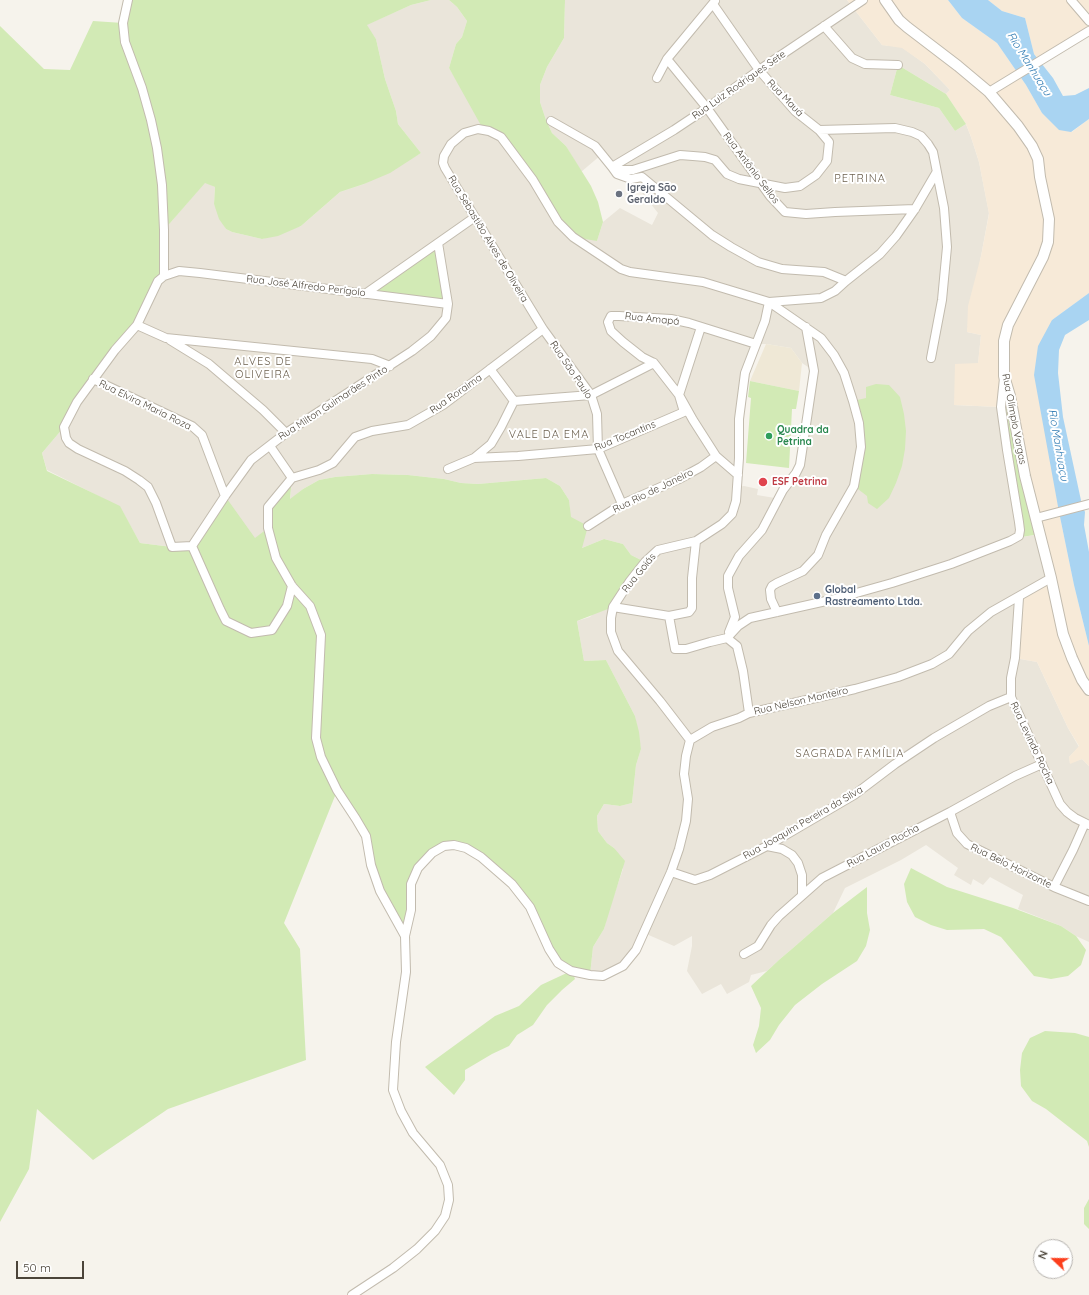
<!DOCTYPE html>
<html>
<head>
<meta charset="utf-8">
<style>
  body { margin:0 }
  #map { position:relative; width:1089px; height:1295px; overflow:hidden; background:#f6f3ec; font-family:Quicksand,sans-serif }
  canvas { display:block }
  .north { position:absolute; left:1033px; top:1239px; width:40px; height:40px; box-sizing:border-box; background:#fff; border:1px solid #b7b4b0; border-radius:50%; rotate:292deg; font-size:11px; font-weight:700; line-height:16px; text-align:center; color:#4b4439 }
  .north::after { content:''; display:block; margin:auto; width:14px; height:18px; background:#fc3f1d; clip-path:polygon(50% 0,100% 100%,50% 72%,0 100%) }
  .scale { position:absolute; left:16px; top:1261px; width:68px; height:18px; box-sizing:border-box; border:2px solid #4b4439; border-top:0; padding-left:5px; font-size:12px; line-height:14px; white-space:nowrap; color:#4b4439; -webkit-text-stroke:3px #fff; paint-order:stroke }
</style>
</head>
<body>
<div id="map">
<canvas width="1089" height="1295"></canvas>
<div class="north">N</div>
<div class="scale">50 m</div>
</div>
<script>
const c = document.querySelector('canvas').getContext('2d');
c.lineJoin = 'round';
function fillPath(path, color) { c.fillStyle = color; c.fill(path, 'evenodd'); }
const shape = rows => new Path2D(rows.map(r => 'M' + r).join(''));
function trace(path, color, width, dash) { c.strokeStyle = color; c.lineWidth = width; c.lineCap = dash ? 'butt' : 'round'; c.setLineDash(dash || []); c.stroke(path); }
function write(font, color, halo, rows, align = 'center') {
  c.font = font + ' Quicksand,sans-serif'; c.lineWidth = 4; c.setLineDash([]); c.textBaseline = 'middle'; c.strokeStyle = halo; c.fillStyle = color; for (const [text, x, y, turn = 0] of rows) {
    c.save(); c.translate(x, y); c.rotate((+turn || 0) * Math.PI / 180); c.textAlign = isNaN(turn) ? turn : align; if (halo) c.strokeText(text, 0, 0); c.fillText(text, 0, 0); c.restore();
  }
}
fillPath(shape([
  [431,0,449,0,457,7,467,21,462,37,456,44,449,68,457,81,496,134,597,241,603,222,620,208,652,225,658,213,631,179,601,155,581,172,566,146,552,133,546,120,540,102,540,85,547,67,564,38,565,0,847,0,882,45,902,47,925,64,950,90,946,94,898,65,890,95,939,108,955,131,966,124,971,137,979,162,989,213,967,332,981,335,978,364,955,397,954,405,1001,407,1017,538,1040,534,1051,578,1015,658,1037,662,1068,728,1079,747,1069,757,1070,763,1082,759,1089,766,1089,942,1076,936,1061,926,1018,909,1023,895,990,877,983,885,973,879,971,885,954,875,958,868,926,845,901,860,845,888,833,913,793,948,780,959,767,971,751,975,749,982,727,994,721,984,702,994,687,971,692,946,692,936,674,946,644,933,623,966,603,976,590,975,593,947,604,929,608,912,623,869,614,848,607,843,598,831,597,816,604,804,620,806,632,803,636,765,641,749,635,716,606,660,584,661,577,621,590,617,645,562,631,555,623,544,604,539,582,548,570,517,569,500,560,486,546,478,478,484,461,483,444,479,408,475,372,474,335,477,319,480,303,489,290,500,292,479,268,528,255,539,196,542,172,547,140,543,120,507,47,470,42,453,64,427,164,230,205,182,215,187,214,204,226,229,232,232,262,239,301,226,340,192,364,184,421,153,398,124,396,111,385,79,376,39,366,25,411,5],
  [756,344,766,344,791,348,802,363,814,371,796,473,775,498,757,495,758,489,744,486,737,487,745,373]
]), '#eae5da');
fillPath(shape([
  [847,0,948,0,962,18,997,43,1026,85,1042,113,1072,132,1089,119,1089,293,1052,320,1059,512,1074,585,1089,646,1089,766,1082,759,1070,764,1069,757,1079,746,1068,728,1037,662,1015,658,1019,598,1051,578,1001,407,954,405,955,364,978,363,981,335,967,332,968,306,981,256,989,214,979,162,971,137,966,124,946,94,950,90,925,64,902,48,882,45],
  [988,0,1089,0,1089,31,1040,61,1034,54,1025,18,1002,11]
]), '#f7ead8');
fillPath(shape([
  [766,344,791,348,802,363,799,391,750,381]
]), '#efe8d6');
fillPath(shape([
  [128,0,431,0,411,5,367,25,376,39,385,79,396,111,398,124,421,153,390,173,364,184,340,192,301,226,278,236,262,239,232,232,226,229,219,219,214,204,215,187,205,183,164,230,164,276,144,312,115,350,64,427,42,453,47,471,120,506,140,543,172,547,192,546,225,496,255,538,268,528,268,507,292,478,290,499,303,489,319,480,335,477,372,474,408,475,444,479,461,483,478,484,546,478,560,486,569,500,571,517,588,526,582,548,604,539,623,544,631,555,645,562,613,607,577,621,584,661,606,660,635,716,639,732,641,749,636,765,632,803,620,806,604,804,597,816,598,831,607,843,614,848,625,861,604,929,593,947,590,975,572,971,575,979,562,990,547,1005,533,1025,517,1035,509,1046,492,1054,465,1070,465,1080,454,1095,425,1067,495,1016,519,1006,541,985,571,971,558,963,512,884,466,848,444,846,418,868,405,936,380,891,366,836,337,791,284,923,300,949,306,1060,168,1109,93,1160,37,1109,29,1169,0,1222,0,26,44,69,70,70,93,21,123,23],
  [449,0,565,0,564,38,547,67,540,85,540,102,546,120,552,133,566,146,591,186,598,202,603,222,597,241,573,237,507,145,483,129,449,68,456,44,462,37,467,21,457,7],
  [898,65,946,94,966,124,955,131,939,108,890,95],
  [438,243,448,304,365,294],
  [750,381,799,391,796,409,792,409,789,468,746,463,751,398,748,397],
  [876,384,889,385,900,397,904,414,906,431,905,449,902,466,896,483,889,498,877,509,868,503,867,496,854,486,861,447,853,401,866,398,866,387],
  [1001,393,1010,396,1040,534,1016,538,1019,536],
  [911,868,947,887,1013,908,1061,926,1076,936,1086,950,1081,965,1068,976,1051,979,1034,976,1001,937,984,929,947,930,931,925,915,917,907,902,904,884],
  [867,887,867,913,870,930,866,946,857,961,822,984,795,1005,779,1025,770,1040,756,1053,753,1045,759,1026,761,1008,751,986,780,959,793,948,833,913],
  [1045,1031,1075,1033,1089,1037,1089,1147,1087,1141,1046,1109,1032,1101,1021,1086,1020,1070,1022,1053,1030,1038],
  [1089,1199,1089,1229,1084,1224,1084,1208]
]), '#d2eab5');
fillPath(shape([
  [948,0,988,0,1002,11,1025,18,1034,54,1053,78,1063,96,1075,95,1089,88,1089,119,1071,132,1059,130,1042,113,1026,85,997,43,962,18],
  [1089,293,1089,320,1065,335,1059,350,1058,373,1063,417,1082,505,1085,512,1084,525,1089,552,1089,646,1074,585,1059,512,1034,375,1038,346,1052,320]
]), '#a9d4f2');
const minor = shape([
  [128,0,123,23,125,42,142,88,151,120,157,148,162,185,164,230,164,276],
  [1071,0,1089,21],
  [713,4,759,70,795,111,819,130,895,128,912,132,921,136,928,144,933,152,944,208,947,247,942,300,931,358],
  [824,26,852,58,865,64,898,65],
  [667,59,707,108,770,196,785,212,806,214,835,212,915,209],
  [657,78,667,59,715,1],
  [989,92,1089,31],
  [551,121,595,146,612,167,618,170,633,170,680,155,693,156,705,157,715,160,727,174,739,179,785,188,800,186,816,175,827,161,829,142,819,130],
  [438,243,448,304,446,318,431,336,412,351,286,433,251,460,225,496,192,546,172,547,156,503,148,487,139,480,125,471,78,449,69,443,66,438,64,427,77,402,115,350,137,325,158,281,164,276,179,271,200,273,448,304],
  [846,281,824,272,782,269,758,262,731,247,712,235,642,177,631,179,617,174,612,167,674,130,707,108,759,70,863,0],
  [365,294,475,217],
  [137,325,166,338,372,359,390,366],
  [170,340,209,364,263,410,286,433],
  [93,379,173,417,192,426,202,435,225,496],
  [514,401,591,395,654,363],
  [270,446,292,478,319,470,333,463,355,437,372,431,408,425,443,405,543,329],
  [474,458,518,456,598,449,684,412,679,395,701,327],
  [448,469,474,458,491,444,501,427,514,401,490,369],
  [738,475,716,456,693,420,679,395,654,363,642,357,623,342,611,331,608,322,611,316,619,316,671,319,689,323,756,344],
  [292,478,268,507,268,528,276,558,292,586,310,606,321,635,316,738,321,757,337,790,356,819,366,836,371,865,380,891,405,936],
  [622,504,598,449,597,414,591,395,543,329,445,168,443,163,444,156,451,144,464,133,478,129,489,131,501,137,533,180,558,222,573,237,621,269,630,272,703,282,769,302,821,298,835,291,846,281,880,254,896,236,915,209,936,173],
  [1036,518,1089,504],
  [588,526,622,504,679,479,701,467,716,456],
  [192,546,220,609,226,621,251,633,272,630,287,606,292,586],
  [1019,598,1015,658,1011,678,1011,697,1060,804,1067,812,1075,818,1089,825],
  [613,607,669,616],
  [729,632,735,617,728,588,728,576,739,556,762,530,783,490,796,473,800,465,814,371,806,327],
  [727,638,710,642,686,649,675,649,669,616,689,612,692,608,692,578,696,541,722,524,732,514,736,501,739,458,739,419,745,373,765,321,769,302,821,338,834,355,844,373,853,401,859,423,861,447,854,486,826,535,818,555,803,571,777,583,772,586,770,590,771,599,777,612],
  [727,638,738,626,750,618,835,599,892,583,951,564,1010,541,1019,536,1020,530,1019,522,1007,450,1001,407,1004,378],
  [727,638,737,646,743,671,749,713],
  [690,740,660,701,618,651,611,632,611,618,613,607,630,581,645,562,658,550,696,541],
  [950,812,957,833,967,844,1054,887,1089,901],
  [767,846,782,849,792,855,798,863,802,875,802,894],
  [671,872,695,880,710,875,767,846,854,795,895,764,934,738,989,706,1011,697],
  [1054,887,1073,850,1085,823],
  [744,954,758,946,771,925,779,916,822,878,950,812,1015,776,1042,764],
  [352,1295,393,1268,417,1249,435,1231,445,1216,449,1200,448,1185,440,1165,413,1133,401,1111,393,1090,396,1042,406,972,405,936,411,910,411,884,418,868,432,853,444,846,454,845,466,848,481,857,512,884,530,907,549,949,558,963,571,971,590,975,603,976,623,966,636,950,671,872,679,849,686,821,688,799,684,774,686,756,690,740,712,727,739,718,749,713,855,689,898,677,932,664,949,654,968,631,991,612,1051,578]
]);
const tertiary = shape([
  [885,0,899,20,907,27,958,66,989,92,1018,126,1032,146,1038,159,1040,177,1049,219,1048,242,1043,257,1008,325,1004,341,1004,376,1010,396,1025,476,1051,578,1063,634,1072,658,1082,680,1089,690]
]);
trace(minor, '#c2bbae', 10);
trace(tertiary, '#c2bbae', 12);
trace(minor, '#fff', 8);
trace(tertiary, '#fff', 10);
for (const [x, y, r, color] of [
  [619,194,4,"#6b7280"],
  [769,436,4,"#2e9e5b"],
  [763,482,5,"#e0444e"],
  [817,596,4,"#5c6f8a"]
]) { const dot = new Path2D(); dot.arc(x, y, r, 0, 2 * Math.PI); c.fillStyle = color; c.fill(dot); trace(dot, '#fff', 1.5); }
write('10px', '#4b4439', '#fff', [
  ["Rua Luiz Rodrigues Sete",739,85,-35],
  ["Rua Mauá",785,98,46],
  ["Rua Antônio Sellos",751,168,53],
  ["Rua Sebastião Alves de Oliveira",488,239,59],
  ["Rua José Alfredo Perígolo",306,286,7],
  ["Rua Amapá",652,319,6],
  ["Rua São Paulo",571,370,56],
  ["Rua Roraima",456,394,-35],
  ["Rua Milton Guimarães Pinto",333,403,-33],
  ["Rua Elvira Maria Roza",145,405,26],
  ["Rua Olímpio Vargas",1014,419,79],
  ["Rua Tocantins",625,436,-22],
  ["Rua Rio de Janeiro",653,491,-26],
  ["Rua Goiás",639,573,-51],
  ["Rua Nelson Monteiro",801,701,-13],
  ["Rua Levindo Rocha",1032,743,65],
  ["Rua Joaquim Pereira da Silva",803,823,-30],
  ["Rua Lauro Rocha",883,846,-28],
  ["Rua Belo Horizonte",1011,866,26]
]);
write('bold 10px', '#5b616d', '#fff', [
  ["Igreja São",627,188],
  ["Geraldo",627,200]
], 'left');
write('bold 10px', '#27864d', '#fff', [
  ["Quadra da",777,430],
  ["Petrina",777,442]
], 'left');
write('bold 10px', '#be3a42', '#fff', [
  ["ESF Petrina",772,482]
], 'left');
write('bold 10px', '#4e5e75', '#fff', [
  ["Global",825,590],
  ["Rastreamento Ltda.",825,602]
], 'left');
write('italic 11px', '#2e7ab2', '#fff', [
  ["Rio Manhuaçu",1029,64,58],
  ["Rio Manhuaçu",1058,445,80]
]);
c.letterSpacing = '1px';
write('11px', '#6e6250', '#fff', [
  ["PETRINA",860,179],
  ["ALVES DE",263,362],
  ["OLIVEIRA",263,375],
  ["VALE DA EMA",549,435],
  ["SAGRADA FAMÍLIA",850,754]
]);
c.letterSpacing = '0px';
</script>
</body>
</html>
